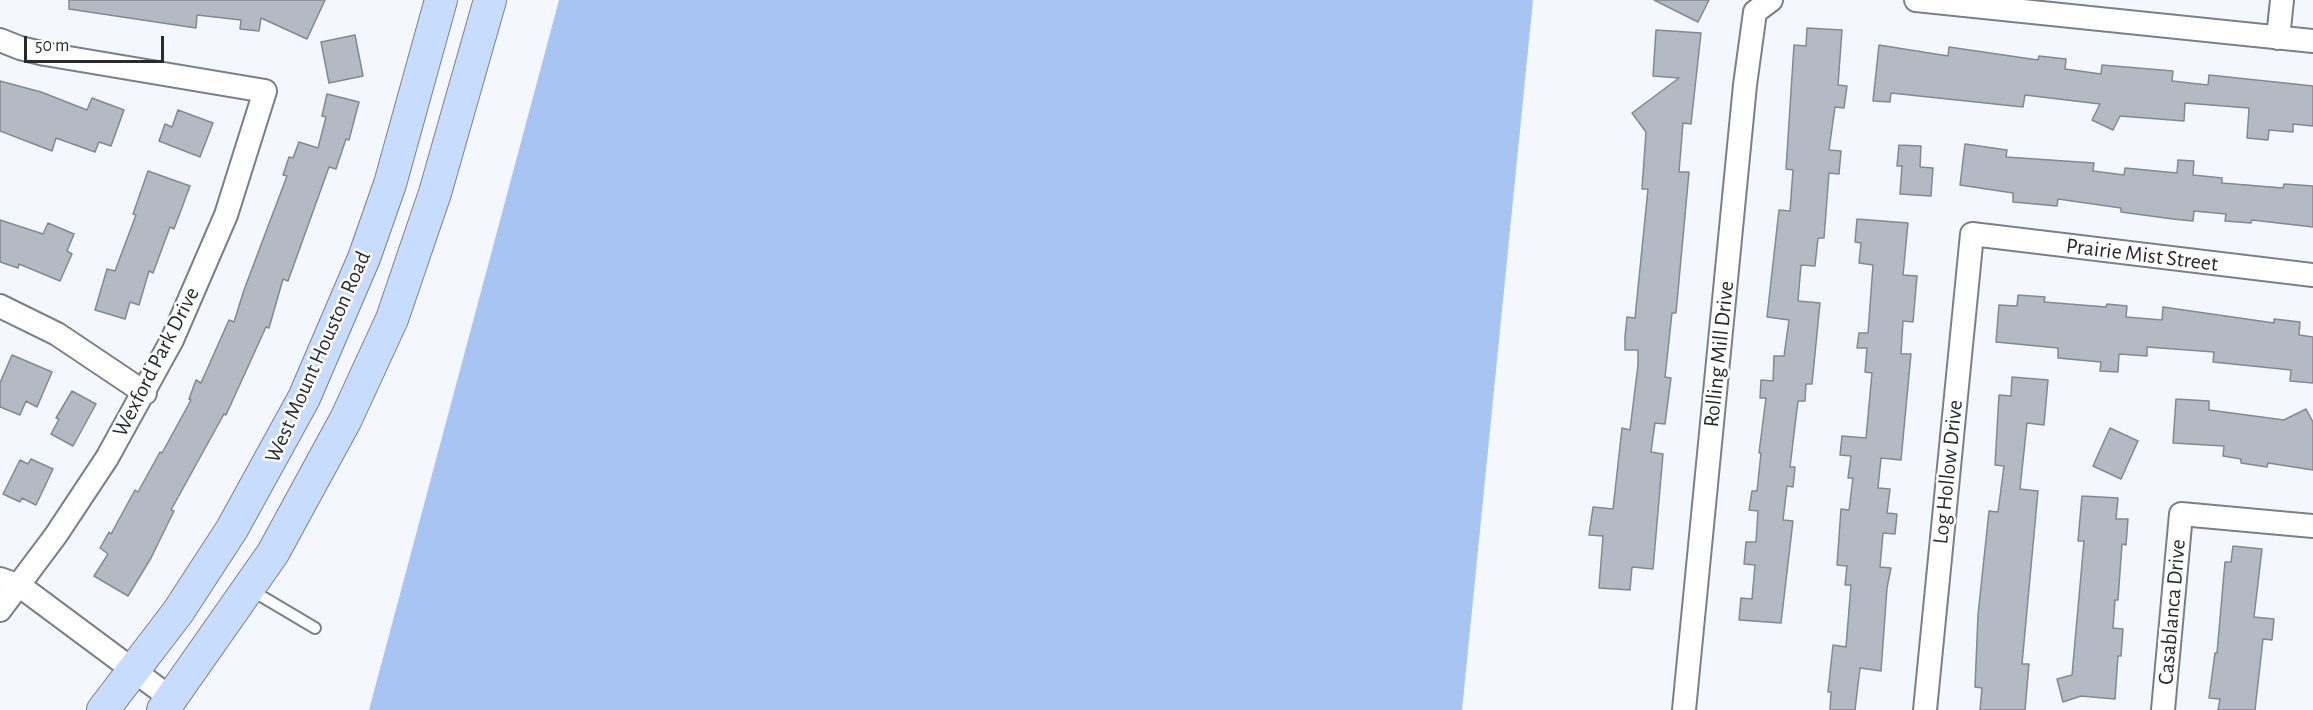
<!DOCTYPE html>
<html>
<head>
<meta charset="utf-8">
<style>
  body { margin:0 }
  #map { position:relative; width:2313px; height:710px; overflow:hidden; background:#f4f7fe; font-family:"Alegreya Sans",sans-serif }
  canvas { display:block }
  .scale { position:absolute; left:24px; top:36px; width:140px; height:27px; box-sizing:border-box; border:3px solid #282a2e; border-top:0; padding-left:8px; font-size:18px; line-height:21px; white-space:nowrap; color:#282a2e; -webkit-text-stroke:4px #fff; paint-order:stroke }
</style>
</head>
<body>
<div id="map">
<canvas width="2313" height="710"></canvas>
<div class="scale">50 m</div>
</div>
<script>
const c = document.querySelector('canvas').getContext('2d');
c.lineJoin = 'round';
function fillPath(path, color) { c.fillStyle = color; c.fill(path, 'evenodd'); }
const shape = rows => new Path2D(rows.map(r => 'M' + r).join(''));
function trace(path, color, width, dash) { c.strokeStyle = color; c.lineWidth = width; c.lineCap = dash ? 'butt' : 'round'; c.setLineDash(dash || []); c.stroke(path); }
function write(font, color, halo, rows, align = 'center') {
  c.font = font + ' "Alegreya Sans",sans-serif'; c.lineWidth = 5; c.setLineDash([]); c.textBaseline = 'middle'; c.strokeStyle = halo; c.fillStyle = color; for (const [text, x, y, turn = 0] of rows) {
    c.save(); c.translate(x, y); c.rotate((+turn || 0) * Math.PI / 180); c.textAlign = isNaN(turn) ? turn : align; if (halo) c.strokeText(text, 0, 0); c.fillText(text, 0, 0); c.restore();
  }
}
fillPath(shape([
  [559,0,1533,0,1462,710,369,710]
]), '#a8c4f3');
const building = shape([
  [69,0,325,0,307,39,261,18,259,31,240,29,241,20,197,15,196,28,69,9,69,0],
  [1654,0,1709,0,1698,22,1654,0],
  [1807,28,1842,30,1838,85,1847,86,1844,108,1835,107,1829,150,1841,151,1839,174,1829,173,1824,238,1818,238,1815,266,1801,265,1798,301,1820,303,1812,384,1806,384,1805,401,1798,401,1790,467,1795,467,1793,487,1787,486,1783,520,1793,521,1781,623,1739,620,1741,598,1752,599,1755,565,1744,564,1746,542,1756,542,1758,511,1749,510,1752,491,1757,491,1761,453,1759,453,1766,398,1760,398,1761,380,1773,381,1774,356,1784,356,1789,320,1767,317,1779,210,1790,211,1793,170,1786,169,1794,45,1806,46,1807,28],
  [1656,30,1701,33,1691,124,1683,123,1679,172,1689,172,1676,313,1672,313,1665,377,1671,378,1665,424,1655,423,1651,452,1663,454,1653,569,1632,567,1630,590,1599,588,1603,536,1589,535,1593,507,1613,509,1622,428,1630,430,1638,365,1638,350,1625,350,1625,337,1627,317,1635,318,1648,189,1642,189,1646,132,1632,113,1679,78,1653,76,1656,30],
  [355,35,363,76,329,83,321,42,355,35],
  [1879,45,1948,56,1949,47,2038,60,2039,56,2066,59,2065,69,2101,74,2102,65,2173,71,2172,81,2208,85,2209,75,2313,86,2313,126,2293,124,2293,132,2269,130,2268,140,2247,138,2249,108,2185,103,2184,121,2120,116,2113,130,2092,120,2100,104,2025,95,2023,107,1891,93,1890,102,1873,101,1879,45],
  [0,81,41,92,87,110,92,98,124,110,111,146,99,142,95,152,56,138,52,151,0,131,0,81],
  [327,94,359,102,349,140,346,139,336,169,329,167,288,281,283,279,269,328,266,327,226,415,224,414,171,510,174,511,151,558,128,596,94,576,108,554,100,548,109,532,111,534,135,490,138,492,160,452,162,453,191,400,189,399,196,380,201,383,229,320,234,322,244,290,287,176,283,175,289,157,293,158,299,142,318,148,326,117,322,116,327,94],
  [178,110,213,123,200,157,159,141,165,124,172,127,178,110],
  [1965,144,2007,150,2006,157,2094,163,2093,171,2124,175,2125,168,2177,173,2178,160,2194,161,2193,175,2222,178,2222,183,2283,188,2284,184,2313,186,2313,227,2252,220,2251,223,2225,221,2226,214,2194,211,2193,221,2173,219,2121,212,2121,208,2058,199,2057,206,2013,202,2013,193,1960,185,1965,144],
  [1899,145,1921,146,1920,167,1933,168,1931,196,1900,194,1902,166,1897,166,1899,145],
  [148,171,190,186,174,229,170,227,153,273,149,271,139,305,130,302,125,319,95,310,107,269,115,271,136,215,133,214,148,171],
  [1857,219,1908,223,1903,275,1917,276,1913,322,1903,321,1901,354,1911,354,1901,460,1881,458,1878,488,1890,489,1887,513,1897,514,1895,534,1883,533,1880,567,1891,568,1887,588,1881,671,1860,668,1855,710,1830,710,1831,692,1828,692,1833,645,1846,647,1851,585,1845,585,1847,566,1837,565,1841,509,1849,510,1853,478,1848,478,1851,456,1840,455,1842,436,1866,438,1872,373,1865,372,1867,348,1857,348,1859,333,1868,333,1873,265,1859,263,1861,243,1855,242,1857,219],
  [0,220,43,234,48,223,74,234,67,251,72,254,60,281,19,264,18,268,0,262,0,220],
  [2018,295,2045,297,2044,302,2106,307,2107,304,2127,306,2126,317,2162,320,2163,307,2274,323,2274,319,2300,322,2299,335,2313,337,2313,383,2290,381,2291,370,2213,362,2214,352,2147,347,2147,356,2119,354,2118,372,2100,371,2101,362,2058,358,2058,348,1996,342,1999,305,2017,306,2018,295],
  [12,355,52,372,37,407,26,401,20,415,0,407,0,383,12,355],
  [2012,377,2048,380,2044,425,2027,423,2020,489,2038,491,2022,664,2029,664,2025,710,1980,710,1982,688,1975,687,1978,615,1989,511,1998,512,2004,466,1995,465,1999,395,2011,396,2012,377],
  [72,391,96,404,73,446,51,434,59,419,56,418,72,391],
  [2176,399,2209,401,2209,410,2284,420,2306,409,2313,422,2313,470,2268,463,2267,467,2241,463,2241,459,2223,456,2224,446,2173,443,2176,399],
  [2110,428,2138,441,2121,479,2093,466,2110,428],
  [31,459,53,469,36,505,22,498,20,502,3,494,20,460,28,464,31,459],
  [2082,496,2118,498,2116,519,2128,519,2126,545,2122,544,2118,600,2115,600,2113,628,2123,629,2121,656,2118,656,2115,699,2081,696,2063,702,2057,679,2072,675,2084,541,2078,541,2082,496],
  [2233,546,2262,549,2254,617,2274,619,2272,640,2263,639,2255,710,2218,710,2220,699,2209,698,2215,653,2217,653,2225,562,2231,562,2233,546]
]);
fillPath(building, '#b4bac4');
trace(building, '#838892', 1.5);
const lane = shape([
  [251,590,315,628]
]);
const street = shape([
  [1916,0,2313,41],
  [2278,38,2282,0],
  [0,40,20,48,45,54,265,91,226,215,172,340,107,458,56,535,0,610],
  [0,306,57,334,145,393],
  [0,579,20,586,172,699],
  [1684,710,1745,85,1755,12,1771,0],
  [1925,710,1972,234,2313,275],
  [2163,710,2181,514,2313,526]
]);
const secondary = shape([
  [103,710,178,612,232,529,304,398,364,258,390,184,441,0],
  [163,710,273,553,346,419,392,319,435,193,490,0]
]);
trace(lane, '#7a8089', 14);
trace(street, '#7a8089', 26);
trace(secondary, '#7a8089', 34);
trace(lane, '#fff', 10);
trace(street, '#fff', 22);
trace(secondary, '#c8dcfd', 32);
write('22px', '#282a2e', '#fff', [
  ["Prairie Mist Street",2142,255,7],
  ["Rolling Mill Drive",1719,354,-84],
  ["West Mount Houston Road",318,357,-66],
  ["Wexford Park Drive",156,362,-63],
  ["Log Hollow Drive",1948,472,-84],
  ["Casablanca Drive",2172,612,-85]
]);
</script>
</body>
</html>
